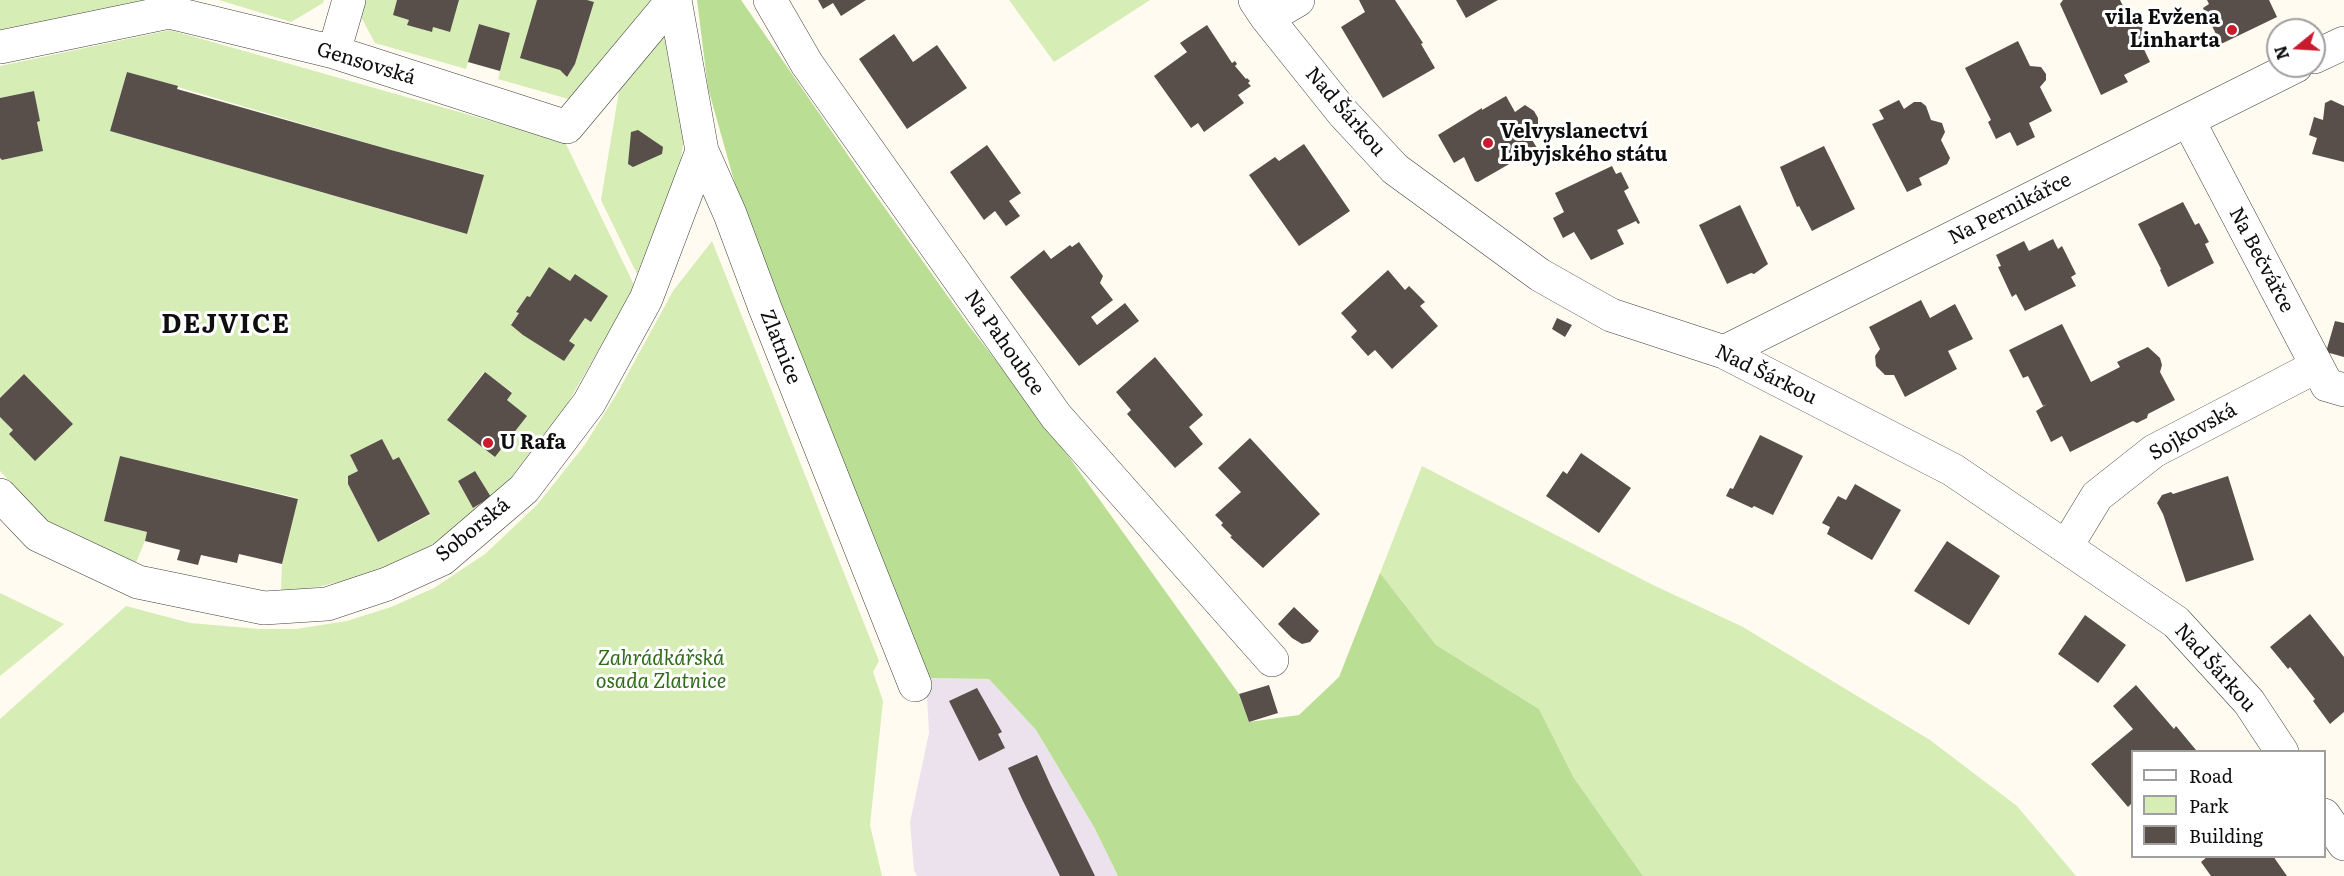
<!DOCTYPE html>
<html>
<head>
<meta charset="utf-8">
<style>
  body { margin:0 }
  #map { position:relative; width:2344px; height:876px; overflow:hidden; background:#fffbf0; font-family:Literata,serif }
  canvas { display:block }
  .legend { position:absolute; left:2131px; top:750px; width:195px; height:108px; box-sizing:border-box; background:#fff; border:2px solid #9f9f9f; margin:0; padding:8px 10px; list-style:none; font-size:18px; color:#0e0e0e }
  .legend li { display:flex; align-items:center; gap:12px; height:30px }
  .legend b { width:30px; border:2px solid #9f9f9f }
  .north { position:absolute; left:2266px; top:18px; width:60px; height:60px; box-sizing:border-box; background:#fff; border:2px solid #9f9f9f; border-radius:50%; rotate:252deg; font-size:16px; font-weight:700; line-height:24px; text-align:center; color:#0e0e0e }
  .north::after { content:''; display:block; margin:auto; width:21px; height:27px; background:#ca1b2e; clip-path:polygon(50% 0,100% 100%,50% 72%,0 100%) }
</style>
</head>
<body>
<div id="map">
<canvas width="2344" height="876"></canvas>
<ul class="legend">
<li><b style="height:8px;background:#fff"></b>Road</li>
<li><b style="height:16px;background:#d6edb6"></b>Park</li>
<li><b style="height:16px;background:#584e4a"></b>Building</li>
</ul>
<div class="north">N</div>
</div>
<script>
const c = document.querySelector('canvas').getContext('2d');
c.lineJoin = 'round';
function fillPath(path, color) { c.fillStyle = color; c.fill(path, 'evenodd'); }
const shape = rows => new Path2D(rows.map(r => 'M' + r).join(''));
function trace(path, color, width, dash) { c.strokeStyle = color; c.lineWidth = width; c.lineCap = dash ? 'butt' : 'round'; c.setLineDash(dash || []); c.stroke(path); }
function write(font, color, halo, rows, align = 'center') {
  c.font = font + ' Literata,serif'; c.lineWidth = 6; c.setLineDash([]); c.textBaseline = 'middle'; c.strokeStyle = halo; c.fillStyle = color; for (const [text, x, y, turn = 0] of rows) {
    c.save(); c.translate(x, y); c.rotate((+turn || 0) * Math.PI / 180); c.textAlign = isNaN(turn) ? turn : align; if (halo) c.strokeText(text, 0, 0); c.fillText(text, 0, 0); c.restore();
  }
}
fillPath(shape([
  [926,678,989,679,1036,730,1094,827,1118,876,917,876,914,870,910,822,929,733]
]), '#ece2ee');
fillPath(shape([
  [0,0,157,0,0,33],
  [219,0,324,0,323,3,291,22],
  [366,0,397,0,393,15,409,20,408,25,431,32,433,27,449,32,459,0,537,0,560,70,567,77,575,64,594,2,587,0,656,0,579,102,498,79,510,33,479,24,466,69,375,43,361,17],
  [1009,0,1150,0,1054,62],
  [170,30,565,142,635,287,566,406,505,486,460,528,416,554,361,577,304,590,281,592,282,564,298,498,120,456,104,521,147,532,145,541,134,567,83,544,45,520,0,471,0,417,13,430,35,460,73,424,24,374,0,398,0,158,2,160,43,151,37,122,40,121,34,91,0,98,0,66],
  [127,72,391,150,483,174,466,234,110,131],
  [549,268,570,281,575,274,608,296,591,322,585,318,569,341,542,347,511,324,519,313,516,311,527,296,530,297],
  [484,372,512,392,507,400,527,416,495,457,447,420],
  [382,439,393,460,399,457,430,515,378,542,348,484,348,476,358,471,350,455],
  [475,471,491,497,474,507,458,481],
  [661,38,669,39,684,137,680,166,637,274,601,200,619,91,652,45],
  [712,241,879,661,873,672,883,701,870,825,882,876,0,876,0,719,126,606,190,623,259,629,296,629,347,621,391,607,434,588,485,554,537,505,584,446,619,390,673,291],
  [1422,466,1651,584,1743,627,1930,740,2017,806,2076,876,1643,876,1574,778,1539,709,1436,645,1380,573],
  [0,593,64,624,0,676]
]), '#d6edb6');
fillPath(shape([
  [697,0,741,0,870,187,969,326,1046,425,1239,694,1249,722,1299,715,1339,677,1380,573,1436,645,1539,709,1574,778,1643,876,1118,876,1094,827,1036,730,989,679,926,678,740,202,708,88]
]), '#badf94');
fillPath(shape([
  [397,0,459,0,450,32,433,27,432,32,407,25,409,20,393,15],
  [537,0,587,0,594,2,575,64,567,77,560,70,520,58],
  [818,0,866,0,841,16,833,3,823,9],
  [1359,0,1395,0,1423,43,1421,44,1435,68,1383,98,1341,27,1365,12],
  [1456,0,1498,0,1466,18],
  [2063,0,2120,0,2129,18,2132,17,2142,27,2144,41,2141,43,2150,62,2124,75,2128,82,2101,95,2060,4],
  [2207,0,2269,0,2277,17,2221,44,2203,8,2209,4],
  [479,24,510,33,500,71,468,62],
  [1207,25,1232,63,1235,61,1237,64,1235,66,1246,79,1247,78,1250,81,1248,83,1251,86,1238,95,1244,103,1204,132,1198,123,1191,128,1154,76,1187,52,1180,43],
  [894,34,913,62,937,45,967,88,907,129,859,59],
  [2018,41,2030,66,2041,67,2046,74,2046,80,2040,87,2052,111,2029,123,2035,137,2017,146,2010,132,1996,139,1988,122,1991,120,1965,68],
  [127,72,178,86,177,89,391,150,484,175,467,234,110,131],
  [34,91,40,121,37,122,43,151,2,160,0,158,0,98],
  [1506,96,1515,112,1525,105,1534,111,1538,118,1538,127,1528,133,1537,148,1478,182,1475,181,1464,157,1454,163,1438,135,1482,108,1482,110],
  [1899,100,1904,109,1914,102,1921,102,1926,106,1931,120,1942,123,1945,132,1941,140,1950,158,1947,164,1919,178,1922,185,1907,192,1872,124,1884,119,1879,110],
  [2331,100,2344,106,2344,162,2312,154,2317,138,2309,135,2314,117,2323,120,2325,103],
  [638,130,663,147,662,154,633,167,628,164,631,132],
  [1304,144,1350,211,1299,246,1249,175,1275,157,1279,161],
  [987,145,1021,193,1009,201,1020,216,1006,226,995,211,984,220,950,172],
  [1824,146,1855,209,1812,231,1799,206,1797,207,1780,167],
  [1612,166,1616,174,1621,172,1629,188,1624,191,1640,223,1638,224,1636,221,1617,230,1624,244,1591,260,1574,232,1563,238,1553,218,1564,212,1555,193],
  [2183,202,2195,225,2199,223,2209,242,2205,244,2214,263,2168,287,2160,270,2161,269,2138,224],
  [1740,205,1768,264,1754,274,1751,273,1727,284,1699,225],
  [2053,239,2058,249,2062,246,2076,274,2071,277,2076,286,2025,311,2016,294,2012,297,1998,267,2001,266,1996,255,2024,241,2029,251],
  [1079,242,1103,276,1100,283,1113,300,1091,317,1097,325,1125,303,1139,321,1079,366,1010,277,1044,250,1051,259,1070,245,1072,247],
  [549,267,570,281,575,274,608,296,591,322,585,318,569,341,575,345,564,361,523,335,511,325,519,313,516,312,527,296,530,297],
  [1388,270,1405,290,1409,286,1425,302,1420,306,1438,326,1392,369,1375,350,1368,356,1351,337,1357,331,1341,313],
  [1921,300,1930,318,1955,304,1973,339,1948,351,1957,369,1905,397,1894,375,1885,375,1876,366,1875,356,1880,349,1869,327],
  [1557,318,1572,325,1565,337,1552,329],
  [2335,321,2344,323,2344,357,2326,352],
  [2062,324,2091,382,2120,367,2117,362,2148,347,2160,358,2162,365,2160,372,2175,400,2148,414,2147,418,2137,423,2133,421,2070,452,2062,436,2051,442,2036,411,2047,404,2043,406,2028,376,2023,378,2009,350],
  [1155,357,1203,415,1189,427,1203,444,1175,468,1127,414,1131,410,1116,392],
  [485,372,512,393,507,400,527,416,495,457,447,420],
  [24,374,73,424,35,461,9,434,13,430,0,417,0,398],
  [1760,435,1803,456,1773,515,1754,506,1752,508,1726,496,1730,488,1733,489],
  [1250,438,1320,514,1263,568,1230,537,1232,536,1221,525,1223,523,1215,515,1241,492,1218,468],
  [382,439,393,460,399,457,430,514,378,542,348,484,348,476,358,471,350,455],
  [1581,453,1631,488,1599,533,1546,496,1563,471,1567,474],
  [120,456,298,499,282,564,239,554,237,563,201,555,198,565,177,560,180,550,145,541,147,532,104,521],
  [475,471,491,497,473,508,458,481],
  [2228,476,2254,560,2186,582,2163,514,2157,503,2162,495,2171,492,2173,494],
  [1855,484,1901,510,1872,560,1827,534,1830,527,1822,523,1838,496,1846,500],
  [1947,541,2000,576,1969,625,1914,591],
  [1294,607,1319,631,1310,642,1302,644,1292,638,1278,624],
  [2310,614,2344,657,2344,712,2330,724,2313,701,2315,699,2290,667,2288,669,2270,647],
  [2085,615,2126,645,2098,683,2058,654],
  [1269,685,1278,713,1249,722,1239,694],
  [2136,685,2174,729,2176,726,2196,750,2195,752,2132,752,2132,803,2128,807,2091,764,2133,729,2113,706],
  [977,688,1002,732,998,734,1005,748,979,761,949,701],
  [1037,755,1051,786,1095,876,1060,876,1022,799,1008,768],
  [2208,856,2273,856,2287,876,2211,876,2201,862]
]), '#584e4a');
const minor = shape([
  [675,0,702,151,730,214,765,308,915,685],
  [770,0,807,64,1056,416,1272,660],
  [1255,0,1267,18,1343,113,1395,169,1540,275,1611,315,1724,352,1953,470,2176,622,2249,702,2282,752],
  [1267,18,1298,0],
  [0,47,169,12,334,52,567,127,673,0],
  [334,52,349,0],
  [2314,57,2344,43],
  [2188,120,2327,385,2344,390],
  [1724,352,2296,66],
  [0,495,38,535,138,582,264,608,327,604,387,584,442,559,524,489,589,403,646,299,702,151],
  [2066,547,2097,496,2154,451,2317,366],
  [2324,815,2344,844]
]);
trace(minor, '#414141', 34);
trace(minor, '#fff', 33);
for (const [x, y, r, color] of [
  [2232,30,6,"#ca1b2e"],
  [1488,143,6,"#ca1b2e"],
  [488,443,6,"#ca1b2e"]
]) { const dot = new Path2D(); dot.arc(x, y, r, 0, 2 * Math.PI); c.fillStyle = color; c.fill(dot); trace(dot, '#fff', 2); }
write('bold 20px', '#0e0e0e', '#fff', [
  ["vila Evžena",2220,18,"right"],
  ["Linharta",2220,41,"right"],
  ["Velvyslanectví",1500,132],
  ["Libyjského státu",1500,155],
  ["U Rafa",500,443]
], 'left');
write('20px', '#0e0e0e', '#fff', [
  ["Gensovská",366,64,17],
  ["Nad Šárkou",1345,112,49],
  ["Na Pernikářce",2010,209,-27],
  ["Na Bečvářce",2261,260,62],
  ["Na Pahoubce",1004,343,55],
  ["Zlatnice",780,347,68],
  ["Nad Šárkou",1766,375,26],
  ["Sojkovská",2193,432,-29],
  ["Soborská",473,530,-39],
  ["Nad Šárkou",2215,668,48]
]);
write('italic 20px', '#306c19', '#fff', [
  ["Zahrádkářská",661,659],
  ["osada Zlatnice",661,682]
]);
c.letterSpacing = '1.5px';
write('bold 26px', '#0e0e0e', '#fff', [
  ["DEJVICE",226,325]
]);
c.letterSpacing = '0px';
</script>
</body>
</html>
